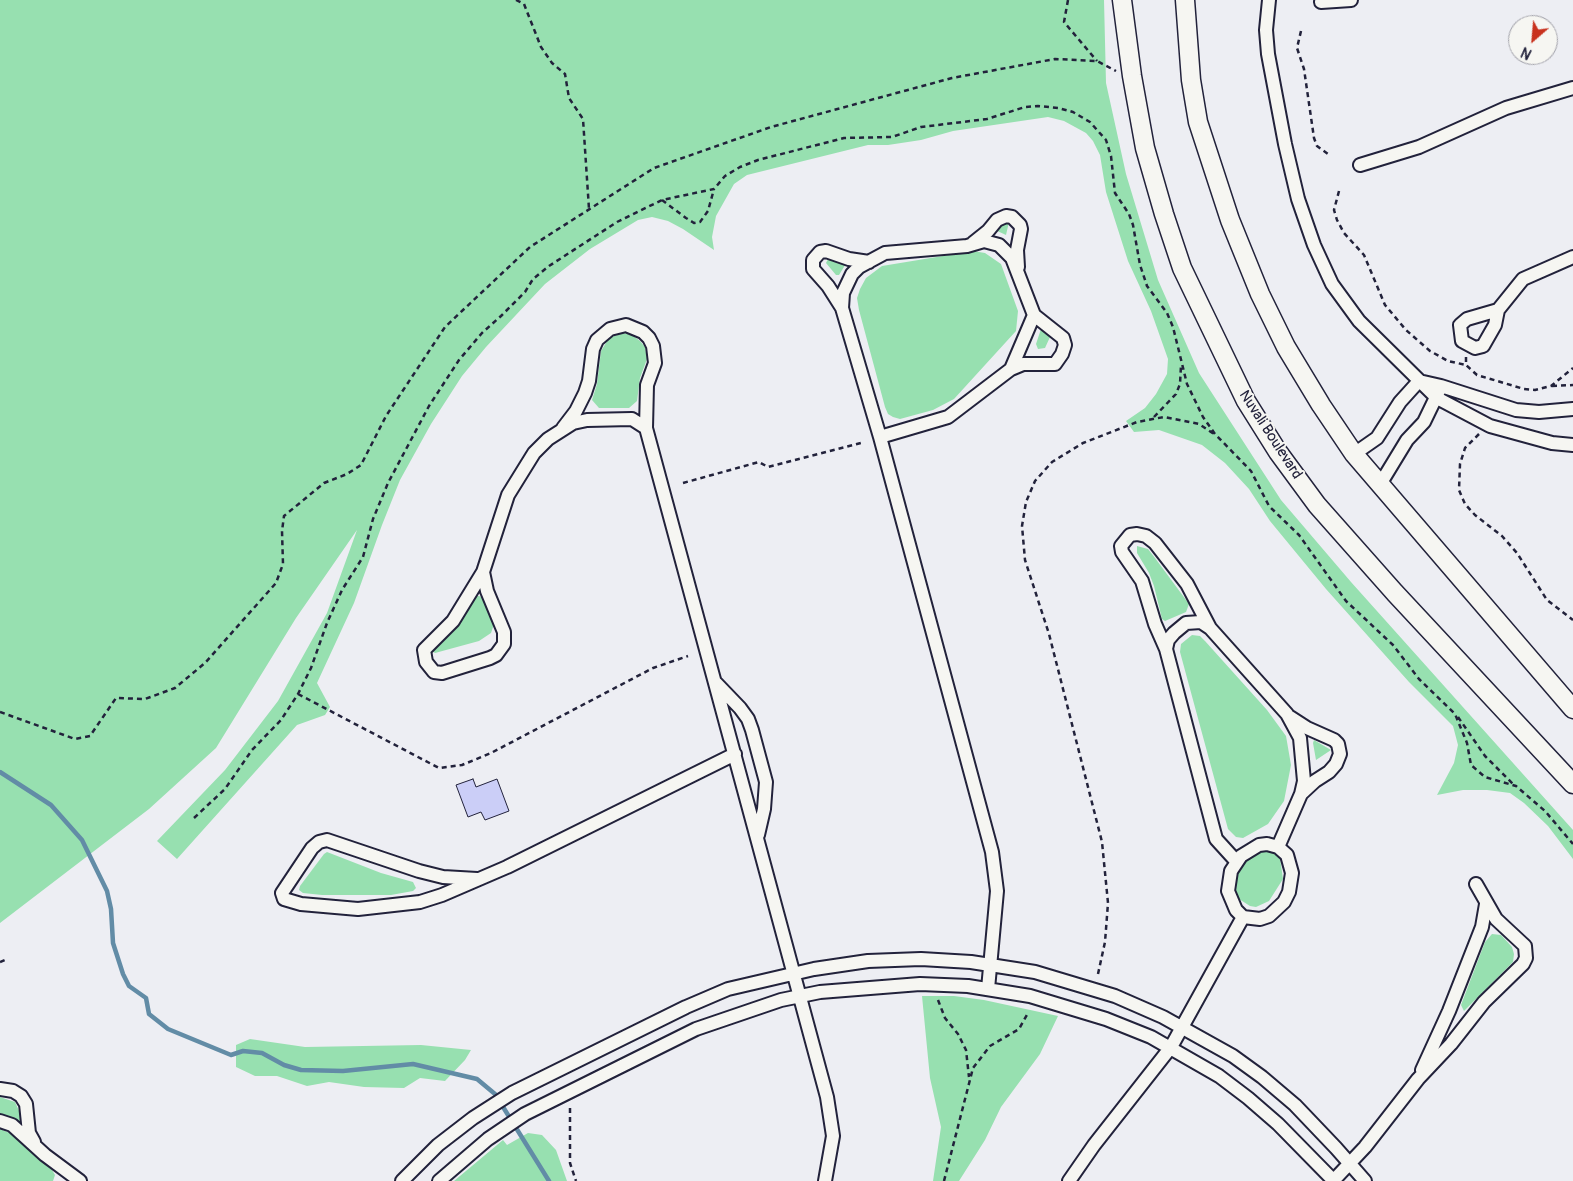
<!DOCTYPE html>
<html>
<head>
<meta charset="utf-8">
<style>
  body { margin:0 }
  #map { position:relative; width:1573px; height:1181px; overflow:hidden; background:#edeef3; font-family:Pangolin,sans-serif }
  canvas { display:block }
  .north { position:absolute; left:1508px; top:15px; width:50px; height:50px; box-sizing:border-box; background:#f6f6f2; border:1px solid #a1a1a9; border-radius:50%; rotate:207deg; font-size:14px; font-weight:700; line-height:20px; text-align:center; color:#22223b }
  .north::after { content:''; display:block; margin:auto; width:18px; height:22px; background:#c8321e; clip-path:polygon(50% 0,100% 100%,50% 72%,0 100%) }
</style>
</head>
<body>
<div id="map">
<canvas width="1573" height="1181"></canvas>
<div class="north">N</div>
</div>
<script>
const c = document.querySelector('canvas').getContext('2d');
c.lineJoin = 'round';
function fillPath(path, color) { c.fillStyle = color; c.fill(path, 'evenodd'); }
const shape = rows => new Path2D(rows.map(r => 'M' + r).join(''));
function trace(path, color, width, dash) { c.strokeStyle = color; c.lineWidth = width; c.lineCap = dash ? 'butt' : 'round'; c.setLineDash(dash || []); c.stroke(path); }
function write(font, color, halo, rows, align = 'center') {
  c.font = font + ' Pangolin,sans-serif'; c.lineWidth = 4; c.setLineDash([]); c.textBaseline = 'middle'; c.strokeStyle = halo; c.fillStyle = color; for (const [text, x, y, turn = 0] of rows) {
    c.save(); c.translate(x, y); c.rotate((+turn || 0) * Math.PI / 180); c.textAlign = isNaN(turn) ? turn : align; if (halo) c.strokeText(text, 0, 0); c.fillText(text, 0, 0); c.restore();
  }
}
fillPath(shape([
  [0,0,1104,0,1106,83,1126,174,1158,280,1199,373,1281,500,1351,582,1573,830,1573,859,1548,826,1524,803,1510,793,1487,790,1463,790,1437,795,1454,763,1458,745,1453,726,1409,682,1326,589,1270,521,1249,489,1225,463,1202,445,1159,430,1134,432,1126,421,1145,408,1156,394,1167,374,1168,359,1151,311,1128,261,1106,192,1100,155,1093,141,1086,133,1064,121,1048,117,953,131,921,140,888,145,868,145,747,175,734,184,716,216,712,237,714,250,683,229,668,221,652,217,638,220,590,249,545,284,486,347,462,376,431,424,400,480,382,525,354,603,317,683,330,707,325,715,297,725,177,859,157,841,225,770,278,701,327,613,357,530,296,618,216,748,149,809,0,923],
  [999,219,1009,222,1006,235,993,229],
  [973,251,985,253,1001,264,1018,311,1016,331,954,399,933,410,900,419,893,417,888,414,885,407,859,310,857,298,860,289,866,278,882,266],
  [830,255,847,262,839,275,836,275,826,263],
  [1044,328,1050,333,1050,337,1045,348,1038,349,1036,344,1041,329],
  [623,333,632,335,640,341,645,347,647,359,640,378,637,401,629,408,599,408,592,400,597,384,601,351,609,338],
  [1137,546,1148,549,1155,558,1189,604,1186,612,1165,621,1162,619,1154,586,1149,573,1137,553],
  [472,594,482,597,493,621,493,627,491,633,479,641,435,653,432,651],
  [1192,635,1200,636,1205,641,1267,710,1286,736,1291,765,1284,801,1268,824,1243,838,1236,837,1228,829,1180,652,1181,644],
  [1314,740,1331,750,1316,760,1313,743],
  [1267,848,1280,858,1283,879,1269,901,1256,907,1250,906,1239,899,1236,891,1237,873,1248,854],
  [327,852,381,873,413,882,416,888,413,891,391,895,322,895,303,893,299,890,300,886,324,854],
  [1492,934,1501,935,1512,947,1514,954,1513,962,1464,1011,1461,1005,1485,942],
  [922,996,954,996,984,1000,1058,1016,1040,1054,1001,1107,985,1140,959,1181,933,1181,941,1127,930,1078],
  [250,1039,305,1047,421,1045,471,1050,465,1060,445,1081,420,1078,404,1088,364,1087,329,1082,307,1086,277,1076,255,1076,236,1067,236,1045],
  [0,1097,15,1102,20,1113,20,1122,0,1114],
  [0,1129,12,1134,52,1170,55,1175,53,1181,0,1181],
  [528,1133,542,1135,556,1150,567,1181,454,1181,503,1140,507,1145]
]), '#97e0b0');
trace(shape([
  [0,772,51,805,82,840,107,891,111,909,113,943,123,974,129,986,146,998,149,1014,168,1029,231,1055,243,1051,262,1053,284,1065,301,1070,343,1071,413,1064,477,1079,495,1094,549,1181]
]), '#628ca6', 4.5);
const building = shape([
  [473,779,476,787,497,779,509,811,485,820,481,812,468,817,456,785,473,779]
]);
fillPath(building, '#cbcef7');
trace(building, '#22223b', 1);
const street = shape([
  [1269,0,1266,30,1268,54,1285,144,1298,199,1314,245,1332,284,1359,321,1437,398,1490,426,1552,443,1573,445],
  [1321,2,1351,0],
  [1360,165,1419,147,1506,108,1573,88],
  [973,243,988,231,997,220,1006,216,1012,217,1020,225,1021,229,1017,250,1018,267],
  [842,308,828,286,813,269,813,260,820,252,826,251,849,259,869,262],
  [1498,310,1467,319,1460,325,1462,341,1475,348,1483,346,1495,325,1498,310,1523,279,1573,257],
  [1011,369,1023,364,1055,364,1062,354,1065,345,1063,338,1034,315],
  [1419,381,1441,386,1516,410,1539,412,1573,409],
  [563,428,576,411,585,393,589,381,593,349,597,340,610,329,626,325,643,332,649,338,653,346,655,363,647,385,646,428],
  [880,437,948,417,1011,369,1034,315,1012,258,999,245,984,241,967,246,885,253,859,267,852,274,843,293,842,308,880,437,992,852,997,891,988,989],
  [1354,454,1377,438,1400,402,1419,381],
  [1379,486,1407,440,1424,422,1439,391],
  [483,572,487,591,504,632,504,644,496,655,490,658,442,673,434,672,426,662,424,650,453,621,483,572,508,495,534,453,548,439,573,423,587,420,632,419,646,428,827,1097,833,1136,825,1181],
  [1166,649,1155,624,1142,581,1122,552,1121,546,1130,535,1137,534,1146,536,1155,543,1187,584,1210,628],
  [716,683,740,708,748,719,752,730,766,782,764,809,758,835],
  [1290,717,1307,728,1334,740,1338,744,1340,754,1336,764,1329,772,1315,781,1301,794],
  [1267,844,1278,847,1287,855,1292,873,1289,892,1284,902,1269,916,1260,919,1243,917,1236,910,1228,891,1231,871,1241,856,1259,845,1267,844],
  [1236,861,1216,839,1166,649,1168,640,1174,633,1186,623,1201,622,1210,628,1287,714,1300,738,1304,781,1301,794,1278,847],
  [477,879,443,877,419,871,327,840,319,842,312,848,282,893,284,899,301,904,358,909,420,902,442,895,507,867,735,754],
  [1422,1070,1449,1011,1482,927,1486,904],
  [0,1089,13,1091,21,1096,26,1104,29,1133,34,1142],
  [0,1121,12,1125,45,1155,80,1181],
  [402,1181,438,1145,473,1118,512,1093,686,1007,728,989,814,969,868,961,921,959,971,962,1035,972,1115,996,1163,1017,1233,1056,1262,1077,1295,1105,1336,1148,1365,1181],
  [439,1181,488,1139,525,1114,696,1029,781,1000,820,992,920,984,968,986,1030,996,1106,1019,1151,1037,1219,1076,1248,1098,1278,1124,1334,1181],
  [1069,1181,1094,1145,1171,1047,1243,917],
  [1333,1181,1365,1147,1418,1079,1451,1044,1484,1002,1523,964,1526,958,1525,946,1496,919,1476,884]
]);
const secondary = shape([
  [1122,0,1132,76,1145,148,1164,214,1182,268,1246,401,1278,452,1317,505,1395,593,1573,784],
  [1185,0,1191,80,1198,122,1230,220,1260,294,1286,347,1321,405,1354,454,1573,709]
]);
trace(street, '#22223b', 16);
trace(secondary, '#22223b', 21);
trace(shape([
  [516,0,524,4,541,47,552,63,565,74,569,98,583,119,589,209],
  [1068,0,1064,22,1097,61],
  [1301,31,1297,48,1304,69,1314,138,1317,146,1328,154],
  [1339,191,1334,210,1337,220,1344,233,1364,255,1385,305,1406,330,1430,351,1448,361,1466,365],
  [662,200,686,218,694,223,700,222,708,211,714,189],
  [1466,357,1466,365,1477,375,1524,389,1535,390,1551,386,1573,368],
  [1552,386,1573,385],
  [1154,417,1176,394,1180,384,1181,365],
  [1479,434,1465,448,1460,464,1459,490,1465,504,1475,515,1502,536,1517,553,1547,600,1573,620],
  [683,483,759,462,768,467,861,443],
  [298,694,439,768,462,765,491,753,653,668,688,656],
  [0,712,75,739,90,736,116,698,145,699,175,688,205,663,276,583,283,564,282,531,284,516,324,483,347,474,361,465,386,416,445,327,530,247,654,168,771,127,952,78,1055,59,1097,61,1116,71],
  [1458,717,1485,756,1513,784],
  [194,818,225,789,252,750,281,720,298,694,311,668,327,623,342,590,363,557,373,519,388,483,429,406,459,360,482,333,501,316,525,292,533,279,549,266,617,222,662,200,714,189,725,176,740,167,758,160,844,138,892,137,921,127,987,119,1025,107,1038,106,1058,108,1073,112,1090,122,1106,140,1111,156,1115,193,1129,214,1133,225,1140,265,1147,286,1167,313,1173,327,1187,384,1203,417,1215,434,1251,471,1269,506,1299,535,1346,601,1393,645,1419,679,1455,714,1467,743,1471,765,1485,777,1516,786,1545,811,1573,844],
  [0,962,7,959],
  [1098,974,1105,942,1108,903,1102,842,1049,634,1025,560,1022,526,1026,502,1035,481,1052,462,1083,443,1137,422,1164,417,1199,424,1214,434],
  [938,1000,945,1018,958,1034,966,1050,969,1077],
  [570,1108,570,1163,576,1181],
  [944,1181,973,1068,990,1046,1019,1029,1028,1013]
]), '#22223b', 2.5, [5, 4]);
trace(street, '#f6f6f2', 12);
trace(secondary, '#f6f6f2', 18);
write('15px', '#22223b', '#f6f6f2', [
  ["Nuvali Boulevard",1270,435,57]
]);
</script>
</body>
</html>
